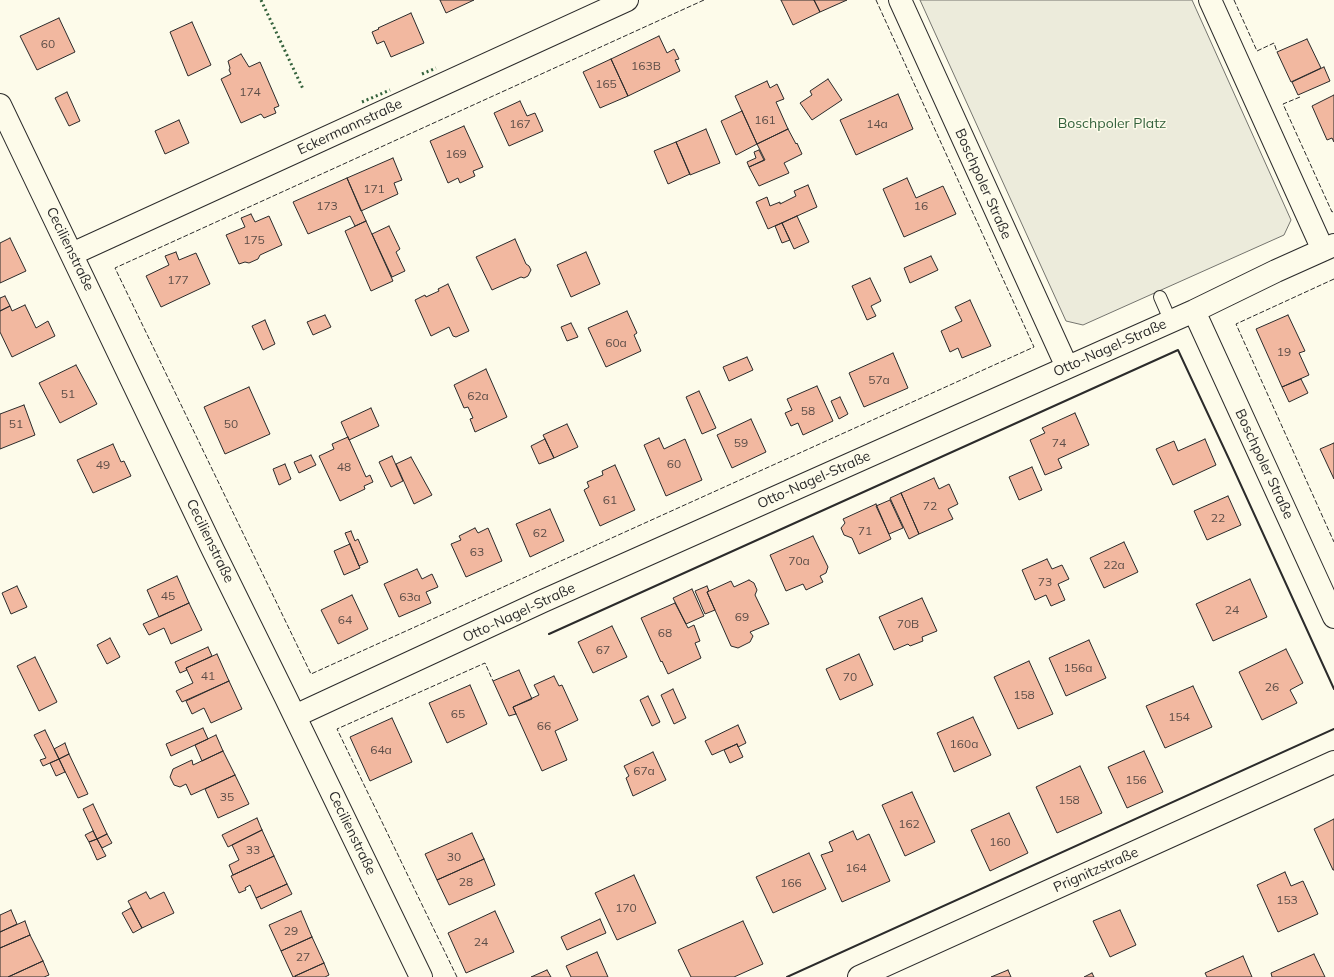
<!DOCTYPE html>
<html>
<head>
<meta charset="utf-8">
<style>
  body { margin:0 }
  canvas { display:block; background:#fdfbea }
</style>
</head>
<body>
<canvas width="1334" height="977"></canvas>
<script>
const c = document.querySelector('canvas').getContext('2d');
c.lineJoin = 'round';
function fillPath(path, color) { c.fillStyle = color; c.fill(path, 'evenodd'); }
const shape = rows => new Path2D(rows.map(r => 'M' + r).join(''));
function trace(path, color, width, dash) { c.strokeStyle = color; c.lineWidth = width; c.lineCap = dash ? 'butt' : 'round'; c.setLineDash(dash || []); c.stroke(path); }
function write(font, color, halo, rows, align = 'center') {
  c.font = font + ' Mulish,sans-serif'; c.lineWidth = 3; c.setLineDash([]); c.textBaseline = 'middle'; c.strokeStyle = halo; c.fillStyle = color; for (const [text, x, y, turn = 0] of rows) {
    c.save(); c.translate(x, y); c.rotate((+turn || 0) * Math.PI / 180); c.textAlign = isNaN(turn) ? turn : align; if (halo) c.strokeText(text, 0, 0); c.fillText(text, 0, 0); c.restore();
  }
}
const green = shape([
  [920,0,1192,0,1291,220,1284,235,1083,325,1066,321,920,0]
]);
fillPath(green, '#ecebdb');
trace(green, '#74746e', 1);
const building = shape([
  [440,0,474,0,446,13,440,0],
  [781,0,814,0,820,12,793,25,781,0],
  [814,0,847,0,820,12,814,0],
  [411,13,424,43,391,57,384,41,377,44,372,32,379,29,378,28,411,13],
  [59,18,75,52,37,70,20,36,59,18],
  [192,22,211,65,188,76,170,32,192,22],
  [659,36,667,53,674,49,679,59,675,60,680,71,628,96,611,59,659,36],
  [1307,39,1321,68,1291,82,1277,52,1307,39],
  [241,54,249,67,260,62,279,106,274,108,276,113,264,118,261,114,241,123,221,79,231,74,229,70,230,68,228,61,241,54],
  [611,59,628,96,600,108,583,72,611,59],
  [1324,67,1330,81,1298,95,1292,82,1324,67],
  [828,79,842,100,812,120,800,103,812,95,810,91,828,79],
  [767,81,770,88,777,84,784,99,776,102,788,129,757,144,735,96,767,81],
  [67,92,80,121,69,126,55,98,67,92],
  [898,94,913,129,856,155,840,120,898,94],
  [1334,95,1334,142,1332,138,1327,140,1312,106,1334,95],
  [520,101,527,116,535,113,543,131,509,146,494,113,520,101],
  [742,111,757,144,736,155,721,121,742,111],
  [179,120,189,143,165,154,155,131,179,120],
  [464,126,483,167,473,171,475,176,460,183,458,178,448,183,430,141,464,126],
  [706,129,720,163,690,175,676,142,706,129],
  [788,129,796,144,797,143,802,154,784,163,789,173,759,186,749,167,765,160,757,144,788,129],
  [676,142,690,174,668,184,654,151,676,142],
  [759,150,764,160,749,167,747,162,756,158,754,152,759,150],
  [393,158,402,180,394,183,398,194,361,211,347,178,393,158],
  [347,178,366,221,355,226,350,216,308,234,293,202,347,178],
  [907,178,916,198,943,186,956,214,904,237,883,189,907,178],
  [808,185,817,207,768,229,756,202,767,197,770,206,780,202,780,204,796,196,794,191,808,185],
  [251,214,255,222,269,216,282,245,260,255,258,259,249,263,245,262,239,264,226,235,245,227,241,218,251,214],
  [797,216,809,242,794,249,782,223,797,216],
  [366,221,393,281,371,291,345,231,366,221],
  [782,223,790,240,782,243,775,226,782,223],
  [389,226,400,249,396,252,405,271,392,277,372,234,389,226],
  [10,238,26,271,0,283,0,243,10,238],
  [515,239,526,264,529,266,531,270,528,276,524,278,521,277,492,290,476,257,515,239],
  [176,252,179,260,196,253,210,284,161,307,146,276,169,265,165,256,176,252],
  [586,252,600,284,571,297,557,265,586,252],
  [931,256,938,270,910,283,904,268,931,256],
  [870,278,881,301,871,306,876,316,867,320,852,286,870,278],
  [448,284,469,331,456,337,453,336,449,327,431,336,415,300,425,295,426,297,439,291,438,289,448,284],
  [5,296,10,306,0,311,0,298,5,296],
  [970,300,991,346,962,358,958,348,950,352,941,331,962,321,955,307,970,300],
  [25,305,36,328,48,321,55,336,12,357,0,332,0,311,10,306,12,311,25,305],
  [627,311,637,333,634,335,641,351,606,367,588,328,627,311],
  [325,315,331,327,313,335,307,322,325,315],
  [1288,315,1305,351,1299,353,1309,375,1282,387,1256,329,1288,315],
  [265,320,275,344,263,350,252,326,265,320],
  [571,323,578,337,567,341,561,327,571,323],
  [893,353,908,388,864,407,849,373,893,353],
  [747,357,753,370,729,381,723,367,747,357],
  [76,365,97,404,60,423,39,383,76,365],
  [486,369,507,417,475,432,470,419,473,418,468,407,464,408,454,385,486,369],
  [1301,379,1308,393,1289,402,1282,387,1301,379],
  [817,386,833,421,803,435,798,423,791,426,785,413,792,410,787,399,817,386],
  [249,387,270,434,225,454,204,407,249,387],
  [699,391,716,428,702,434,686,397,699,391],
  [840,397,848,414,839,419,831,401,840,397],
  [24,405,35,435,0,449,0,414,24,405],
  [371,408,379,426,349,440,341,422,371,408],
  [1075,413,1089,445,1058,459,1062,468,1045,475,1030,440,1045,433,1042,428,1075,413],
  [751,419,766,452,732,468,717,435,751,419],
  [567,424,578,447,554,458,543,435,567,424],
  [348,437,366,477,370,475,373,482,364,486,365,489,340,501,319,456,334,449,332,444,348,437],
  [659,438,664,449,685,439,702,480,666,496,644,445,659,438],
  [545,439,554,458,539,464,531,446,545,439],
  [1205,439,1216,465,1173,485,1156,449,1174,441,1178,451,1205,439],
  [1334,443,1334,479,1320,449,1334,443],
  [113,444,121,462,124,461,131,476,93,493,77,460,113,444],
  [311,455,316,465,299,473,294,462,311,455],
  [392,456,403,481,391,487,379,462,392,456],
  [411,457,432,495,414,504,396,464,411,457],
  [285,464,291,479,279,485,273,469,285,464],
  [615,465,635,510,600,526,584,490,589,487,587,482,603,475,602,471,615,465],
  [1032,467,1042,490,1019,500,1009,477,1032,467],
  [934,478,939,489,949,484,958,504,948,509,953,519,919,534,901,493,934,478],
  [901,493,919,534,909,539,890,498,901,493],
  [1228,496,1241,525,1207,540,1194,511,1228,496],
  [890,500,903,528,889,534,876,506,890,500],
  [876,504,891,539,859,554,852,538,844,535,841,528,845,523,843,519,876,504],
  [550,509,564,541,530,557,516,524,550,509],
  [475,528,478,533,488,528,502,561,466,577,451,544,461,540,459,536,475,528],
  [351,531,355,541,358,539,368,562,359,566,345,533,351,531],
  [813,536,828,567,826,573,820,576,823,582,806,590,803,584,786,591,770,555,813,536],
  [1124,542,1138,572,1104,588,1090,558,1124,542],
  [350,544,360,568,344,575,334,551,350,544],
  [1047,559,1052,569,1062,565,1069,579,1058,584,1065,600,1051,606,1046,595,1035,600,1022,570,1047,559],
  [417,569,422,579,432,574,438,587,426,592,431,603,399,617,384,584,417,569],
  [177,576,189,603,159,617,147,590,177,576],
  [1250,579,1267,617,1213,641,1196,604,1250,579],
  [749,580,754,583,757,590,755,595,769,624,750,632,753,636,750,642,738,648,731,646,707,592,731,581,734,587,749,580],
  [17,586,27,607,11,614,2,593,17,586],
  [707,586,709,591,707,592,715,610,705,614,695,591,707,586],
  [692,589,704,616,686,624,673,598,692,589],
  [352,595,368,629,338,644,321,610,352,595],
  [922,598,937,631,922,637,923,641,910,646,908,644,894,650,879,617,922,598],
  [189,603,202,630,171,644,164,628,149,635,143,624,189,603],
  [675,603,688,628,694,625,700,641,695,643,701,658,668,674,662,661,661,662,641,618,675,603],
  [612,626,627,657,593,673,578,642,612,626],
  [110,638,120,657,107,664,97,645,110,638],
  [1089,640,1106,678,1066,696,1049,658,1089,640],
  [208,647,212,656,186,668,187,670,180,673,175,662,208,647],
  [1286,649,1303,683,1290,690,1297,703,1262,720,1239,672,1286,649],
  [217,654,229,681,182,702,176,691,193,683,186,668,217,654],
  [859,654,873,685,840,700,826,669,859,654],
  [35,657,57,702,39,711,17,666,35,657],
  [1029,661,1053,714,1018,729,994,677,1029,661],
  [519,670,532,699,513,707,516,714,509,716,493,681,519,670],
  [554,676,559,686,562,685,578,720,555,731,567,760,542,771,513,707,539,695,534,685,554,676],
  [229,681,242,709,211,723,204,708,192,714,186,701,229,681],
  [470,685,487,724,447,743,429,703,470,685],
  [1193,686,1212,727,1165,748,1146,706,1193,686],
  [673,689,686,718,674,724,661,695,673,689],
  [648,696,660,722,652,726,640,700,648,696],
  [973,717,991,755,954,772,937,733,973,717],
  [392,718,412,762,370,781,350,737,392,718],
  [738,725,746,743,738,747,737,744,712,755,705,741,738,725],
  [203,728,208,739,171,756,166,744,203,728],
  [45,730,59,759,43,766,40,760,46,758,34,735,45,730],
  [216,735,223,751,202,761,195,745,216,735],
  [65,743,69,754,59,759,54,749,65,743],
  [737,744,743,757,730,763,724,750,737,744],
  [223,751,235,775,191,795,186,784,180,787,174,785,170,777,173,769,192,760,193,765,223,751],
  [1144,751,1163,792,1127,808,1108,767,1144,751],
  [653,752,666,780,633,796,626,778,629,776,624,766,653,752],
  [69,754,88,794,78,798,59,759,69,754],
  [59,759,65,772,56,776,50,763,59,759],
  [1080,766,1102,813,1057,833,1036,787,1080,766],
  [235,775,249,804,218,818,205,789,235,775],
  [912,792,935,842,905,856,882,805,912,792],
  [93,804,107,834,97,839,83,809,93,804],
  [1009,813,1028,853,990,871,971,830,1009,813],
  [257,818,262,830,228,847,222,835,257,818],
  [1334,819,1334,870,1333,870,1314,829,1334,819],
  [262,830,274,856,233,875,229,865,239,860,232,845,262,830],
  [93,831,97,839,89,842,85,835,93,831],
  [853,831,857,840,869,834,890,881,842,902,821,855,833,851,829,842,853,831],
  [472,833,484,859,437,880,425,854,472,833],
  [107,834,112,843,102,848,97,839,107,834],
  [97,839,106,856,97,860,89,842,97,839],
  [809,853,826,889,773,913,756,877,809,853],
  [274,856,287,884,256,898,250,885,245,888,246,890,239,893,231,876,274,856],
  [484,859,495,885,449,905,437,880,484,859],
  [1285,872,1291,886,1303,881,1318,914,1278,932,1257,885,1285,872],
  [634,875,656,923,617,940,595,893,634,875],
  [287,884,292,894,261,909,256,898,287,884],
  [146,892,150,899,164,892,174,913,142,928,128,901,146,892],
  [131,908,142,928,133,933,122,913,131,908],
  [11,910,17,924,0,932,0,915,11,910],
  [1120,910,1136,945,1110,957,1093,921,1120,910],
  [301,911,312,937,281,951,269,925,301,911],
  [495,911,514,952,466,973,448,933,495,911],
  [600,919,606,933,567,950,561,937,600,919],
  [25,921,30,935,0,948,0,932,25,921],
  [743,921,763,964,734,977,691,977,678,950,743,921],
  [30,935,43,961,8,977,0,977,0,948,30,935],
  [312,937,324,963,293,977,281,951,312,937],
  [597,952,608,977,571,977,566,966,597,952],
  [1314,954,1325,977,1272,977,1271,973,1314,954],
  [1243,956,1252,977,1207,977,1205,973,1243,956],
  [43,961,49,975,44,977,8,977,43,961],
  [324,963,329,975,325,977,296,977,295,976,324,963],
  [547,970,551,977,531,977,547,970],
  [1008,970,1011,977,991,977,1008,970],
  [1092,973,1094,977,1084,977,1092,973]
]);
fillPath(building, '#f2b8a0');
trace(building, '#2b2b2b', 1);
const lane = shape([
  [1160,297,1171,322]
]);
const street = shape([
  [900,0,1067,367],
  [1210,0,1323,250],
  [0,105,213,550,285,696,421,977],
  [72,254,627,0],
  [1194,311,1334,617],
  [295,716,543,601,1194,311,1276,271,1334,245],
  [859,977,1334,762]
]);
trace(lane, '#2b2b2b', 14);
trace(street, '#2b2b2b', 24);
trace(lane, '#fdfbea', 12);
trace(street, '#fdfbea', 22);
trace(shape([
  [261,0,303,89],
  [422,74,436,68],
  [362,102,390,90]
]), '#34623c', 3, [2, 3]);
trace(shape([
  [704,0,115,268,311,674,1034,347,876,0],
  [1234,0,1257,51,1274,43,1277,52],
  [1300,97,1283,104,1332,212,1334,211],
  [1334,279,1236,324,1334,542],
  [457,977,337,729,485,663,493,681]
]), '#2b2b2b', 1, [5, 2]);
trace(shape([
  [549,634,1178,350,1229,459,1334,689],
  [787,977,1334,729]
]), '#2b2b2b', 2);
write('12px', '#5d4e48', null, [
  ["60",48,44],
  ["163B",646,66],
  ["165",606,84],
  ["174",250,92],
  ["161",765,120],
  ["167",520,124],
  ["14a",877,124],
  ["169",456,154],
  ["171",374,189],
  ["173",327,206],
  ["16",921,206],
  ["175",254,240],
  ["177",178,280],
  ["60a",616,343],
  ["19",1284,352],
  ["57a",879,380],
  ["51",68,394],
  ["62a",478,396],
  ["58",808,411],
  ["51",16,424],
  ["50",231,424],
  ["59",741,443],
  ["74",1059,443],
  ["60",674,464],
  ["49",103,465],
  ["48",344,467],
  ["61",610,500],
  ["72",930,506],
  ["22",1218,518],
  ["71",865,531],
  ["62",540,533],
  ["63",477,552],
  ["70a",799,561],
  ["22a",1114,565],
  ["73",1045,582],
  ["45",168,596],
  ["63a",410,597],
  ["24",1232,610],
  ["69",742,617],
  ["64",345,620],
  ["70B",908,624],
  ["68",665,633],
  ["67",603,650],
  ["156a",1078,668],
  ["41",208,676],
  ["70",850,677],
  ["26",1272,687],
  ["158",1024,695],
  ["65",458,714],
  ["154",1179,717],
  ["66",544,726],
  ["160a",964,744],
  ["64a",381,750],
  ["67a",644,771],
  ["156",1136,780],
  ["35",227,797],
  ["158",1069,800],
  ["162",909,824],
  ["160",1000,842],
  ["33",253,850],
  ["30",454,857],
  ["164",856,868],
  ["28",466,882],
  ["166",791,883],
  ["153",1287,900],
  ["170",626,908],
  ["29",291,931],
  ["24",481,942],
  ["27",303,957]
]);
write('14px', '#34623c', '#fdfbea', [
  ["Boschpoler Platz",1112,124]
]);
write('14px', '#2b2b2b', '#fdfbea', [
  ["Eckermannstraße",350,127,-25],
  ["Boschpoler Straße",983,184,66],
  ["Cecilienstraße",70,249,64],
  ["Otto-Nagel-Straße",1110,348,-24],
  ["Boschpoler Straße",1264,464,65],
  ["Otto-Nagel-Straße",814,480,-24],
  ["Cecilienstraße",210,541,64],
  ["Otto-Nagel-Straße",519,613,-25],
  ["Cecilienstraße",352,833,64],
  ["Prignitzstraße",1096,870,-24]
]);
</script>
</body>
</html>
